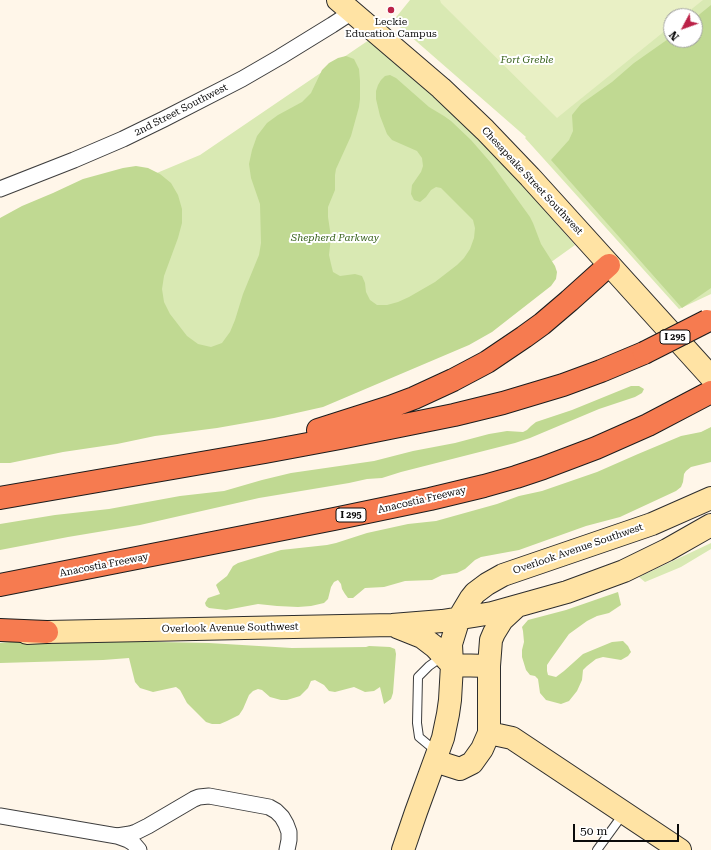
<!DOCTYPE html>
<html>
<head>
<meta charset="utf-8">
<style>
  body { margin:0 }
  #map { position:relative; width:711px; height:850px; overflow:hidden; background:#fff6e9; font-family:"Roboto Serif",serif }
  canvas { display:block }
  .north { position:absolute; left:663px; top:8px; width:40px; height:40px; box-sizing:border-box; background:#fff; border:1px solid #9d9d9d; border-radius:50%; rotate:229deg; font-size:11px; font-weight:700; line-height:16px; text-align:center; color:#0b0b0b }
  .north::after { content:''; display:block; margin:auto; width:14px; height:18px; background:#bb2248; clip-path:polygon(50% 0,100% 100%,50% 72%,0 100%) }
  .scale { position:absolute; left:573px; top:824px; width:106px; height:18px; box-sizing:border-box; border:2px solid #0b0b0b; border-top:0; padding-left:5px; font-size:12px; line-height:14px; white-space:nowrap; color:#0b0b0b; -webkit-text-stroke:3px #fff; paint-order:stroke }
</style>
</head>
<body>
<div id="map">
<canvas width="711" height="850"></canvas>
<div class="north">N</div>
<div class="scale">50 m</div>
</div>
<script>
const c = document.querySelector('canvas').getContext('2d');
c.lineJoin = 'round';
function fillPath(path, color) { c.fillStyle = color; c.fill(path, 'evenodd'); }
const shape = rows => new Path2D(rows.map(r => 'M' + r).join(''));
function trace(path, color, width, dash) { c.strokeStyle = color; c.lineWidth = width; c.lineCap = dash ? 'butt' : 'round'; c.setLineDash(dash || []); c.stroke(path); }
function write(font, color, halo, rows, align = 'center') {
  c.font = font + ' "Roboto Serif",serif'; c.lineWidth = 4; c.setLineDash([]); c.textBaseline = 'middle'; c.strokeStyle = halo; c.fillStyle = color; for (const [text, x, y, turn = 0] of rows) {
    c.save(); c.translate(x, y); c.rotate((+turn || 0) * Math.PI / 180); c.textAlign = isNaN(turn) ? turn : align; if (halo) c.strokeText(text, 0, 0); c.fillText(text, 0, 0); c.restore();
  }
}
fillPath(shape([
  [410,0,711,0,711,294,679,309,525,138,526,137,393,21],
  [671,16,695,16,695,40,671,40],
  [369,40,436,93,512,173,575,245,392,376,0,458,0,243,128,185,200,155],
  [711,543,711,549,681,567,645,582,639,577]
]), '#d9e9b3');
fillPath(shape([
  [711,5,711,288,682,308,551,160,569,140,573,131,572,115,576,110,581,104,612,82,634,63,671,37,671,40,695,40,695,18],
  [346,56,354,59,359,69,360,81,360,99,359,107,351,136,336,169,335,175,335,190,328,207,328,217,331,237,329,255,331,264,333,272,340,276,355,274,362,276,365,283,366,292,370,300,377,305,387,305,398,302,409,297,435,282,457,265,464,258,470,249,474,238,475,228,473,220,441,188,436,187,431,190,426,197,420,202,414,200,411,194,412,185,421,172,423,166,422,158,417,151,392,140,387,134,380,116,376,99,376,91,378,85,381,80,385,76,390,75,396,78,429,107,444,116,451,121,471,140,491,163,530,217,533,223,541,244,555,266,557,272,556,279,551,286,492,332,469,345,323,407,274,418,217,428,155,436,117,444,63,452,10,463,0,463,0,218,22,206,53,193,83,179,123,168,136,166,148,168,160,174,171,183,178,195,182,209,182,223,178,238,164,276,162,289,164,302,170,314,187,336,198,344,211,347,222,343,230,332,235,320,243,294,259,255,261,243,260,204,251,178,249,164,252,150,257,136,267,123,278,115,302,102,311,93,322,70,329,63,338,58],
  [631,386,639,386,644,389,642,393,635,397,599,409,530,438,515,443,401,472,382,478,367,479,349,483,259,498,140,525,68,537,0,550,0,524,55,515,109,509,180,496,224,491,262,480,291,473,374,461,413,451,455,443,489,434,507,431,523,432,527,430,531,426,536,422,572,410],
  [711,427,711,462,691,467,686,471,684,474,683,482,681,487,676,491,620,517,586,526,519,550,481,557,475,560,465,569,457,573,442,575,432,580,405,581,384,587,365,588,353,598,348,598,345,594,342,589,341,584,338,580,334,582,331,587,328,599,324,603,311,606,298,607,277,606,258,604,226,610,209,608,206,606,205,603,208,598,220,594,216,585,218,583,227,576,233,566,238,563,281,550,327,545,336,543,367,533,408,524,436,521,497,504,519,496,542,491,597,472,638,454,681,436,701,432],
  [618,592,621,605,609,613,597,616,587,621,569,634,551,659,547,665,547,671,548,675,556,677,564,671,583,654,612,642,623,641,628,646,631,652,628,656,621,660,603,657,596,659,587,666,583,670,582,680,577,691,569,701,561,704,546,700,540,693,538,679,535,676,530,675,526,670,522,657,522,650,524,642,523,631,522,627,528,620,566,610],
  [21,641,108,641,209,643,292,648,366,647,369,646,390,647,395,649,396,654,393,693,391,699,384,704,380,687,374,691,365,692,354,687,335,692,329,691,324,685,315,680,311,681,308,688,300,696,287,700,281,700,270,697,262,690,258,689,253,691,249,695,243,709,239,715,227,721,220,724,212,724,206,722,187,703,180,690,176,687,153,692,140,688,135,682,129,658,103,660,0,663,0,643]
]), '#c0d992');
fillPath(shape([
  [440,0,703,0,683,16,671,16,671,26,557,118,441,3]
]), '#e9f0c5');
const lane = shape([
  [437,752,419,737,417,723,418,677,429,666,443,656],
  [597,850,624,813]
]);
const street = shape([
  [0,189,74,160,123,139,164,119,242,79,280,57,332,25,352,12],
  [0,816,117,836],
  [139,850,133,843,128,840,117,836,130,834,136,832,148,826,194,799,199,797,209,796,269,807,276,811,282,817,286,824,289,832,289,840,287,850]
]);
const secondary = shape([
  [338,0,441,88,485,130,530,177,711,377],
  [397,627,422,637,435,647,452,665,489,666],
  [27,633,47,632,392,625,442,621,474,616,492,613,567,592,624,571,667,550,711,525],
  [489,733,512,738,680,850],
  [435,761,460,769,472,763,482,749,489,733,489,666,491,640,494,633,502,620,516,607],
  [403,850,416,812,443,738,448,714,450,700,452,665,451,644,459,618,471,598,475,593,487,584,503,575,652,524,711,498]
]);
const highway = shape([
  [318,430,390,407,414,398,453,380,487,362,524,337,542,324,569,301,609,265],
  [0,498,265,452,340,438,454,415,503,403,563,385,601,371,644,353],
  [0,585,334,519,430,499,484,486,516,477,543,468,596,448,648,425,711,392],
  [0,630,47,632]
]);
trace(lane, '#3e3e3e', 10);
trace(street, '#3e3e3e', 17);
trace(secondary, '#2d2d2d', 24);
trace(highway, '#1c1c1c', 24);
trace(lane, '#fff', 8);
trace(street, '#fff', 15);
trace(secondary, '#ffe3a4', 22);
trace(highway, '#f67b50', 22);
const highwayBridge = shape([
  [644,353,707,321]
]);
trace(highwayBridge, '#1c1c1c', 24, []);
trace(highwayBridge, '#f67b50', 22);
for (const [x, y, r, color] of [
  [391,10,4,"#bb2248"]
]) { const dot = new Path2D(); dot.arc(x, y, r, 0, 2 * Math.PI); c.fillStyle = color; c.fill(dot); trace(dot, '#fff', 1.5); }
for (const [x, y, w] of [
  [675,337,30],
  [351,515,30]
]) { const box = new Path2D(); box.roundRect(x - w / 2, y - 7, w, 14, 3); c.fillStyle = '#fff'; c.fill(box); trace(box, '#0b0b0b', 1); }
write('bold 9px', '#0b0b0b', null, [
  ["I 295",675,337],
  ["I 295",351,515]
]);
write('10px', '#0b0b0b', '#fff', [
  ["Leckie",391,22],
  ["Education Campus",391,34]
]);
write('italic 10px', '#38621c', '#fff', [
  ["Fort Greble",527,60],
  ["Shepherd Parkway",335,238]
]);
write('10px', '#0b0b0b', '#fff', [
  ["2nd Street Southwest",181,110,-27],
  ["Chesapeake Street Southwest",532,181,47],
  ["Anacostia Freeway",422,500,-13],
  ["Overlook Avenue Southwest",578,549,-19],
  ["Anacostia Freeway",104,565,-11],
  ["Overlook Avenue Southwest",230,628,-1]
]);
</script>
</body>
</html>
